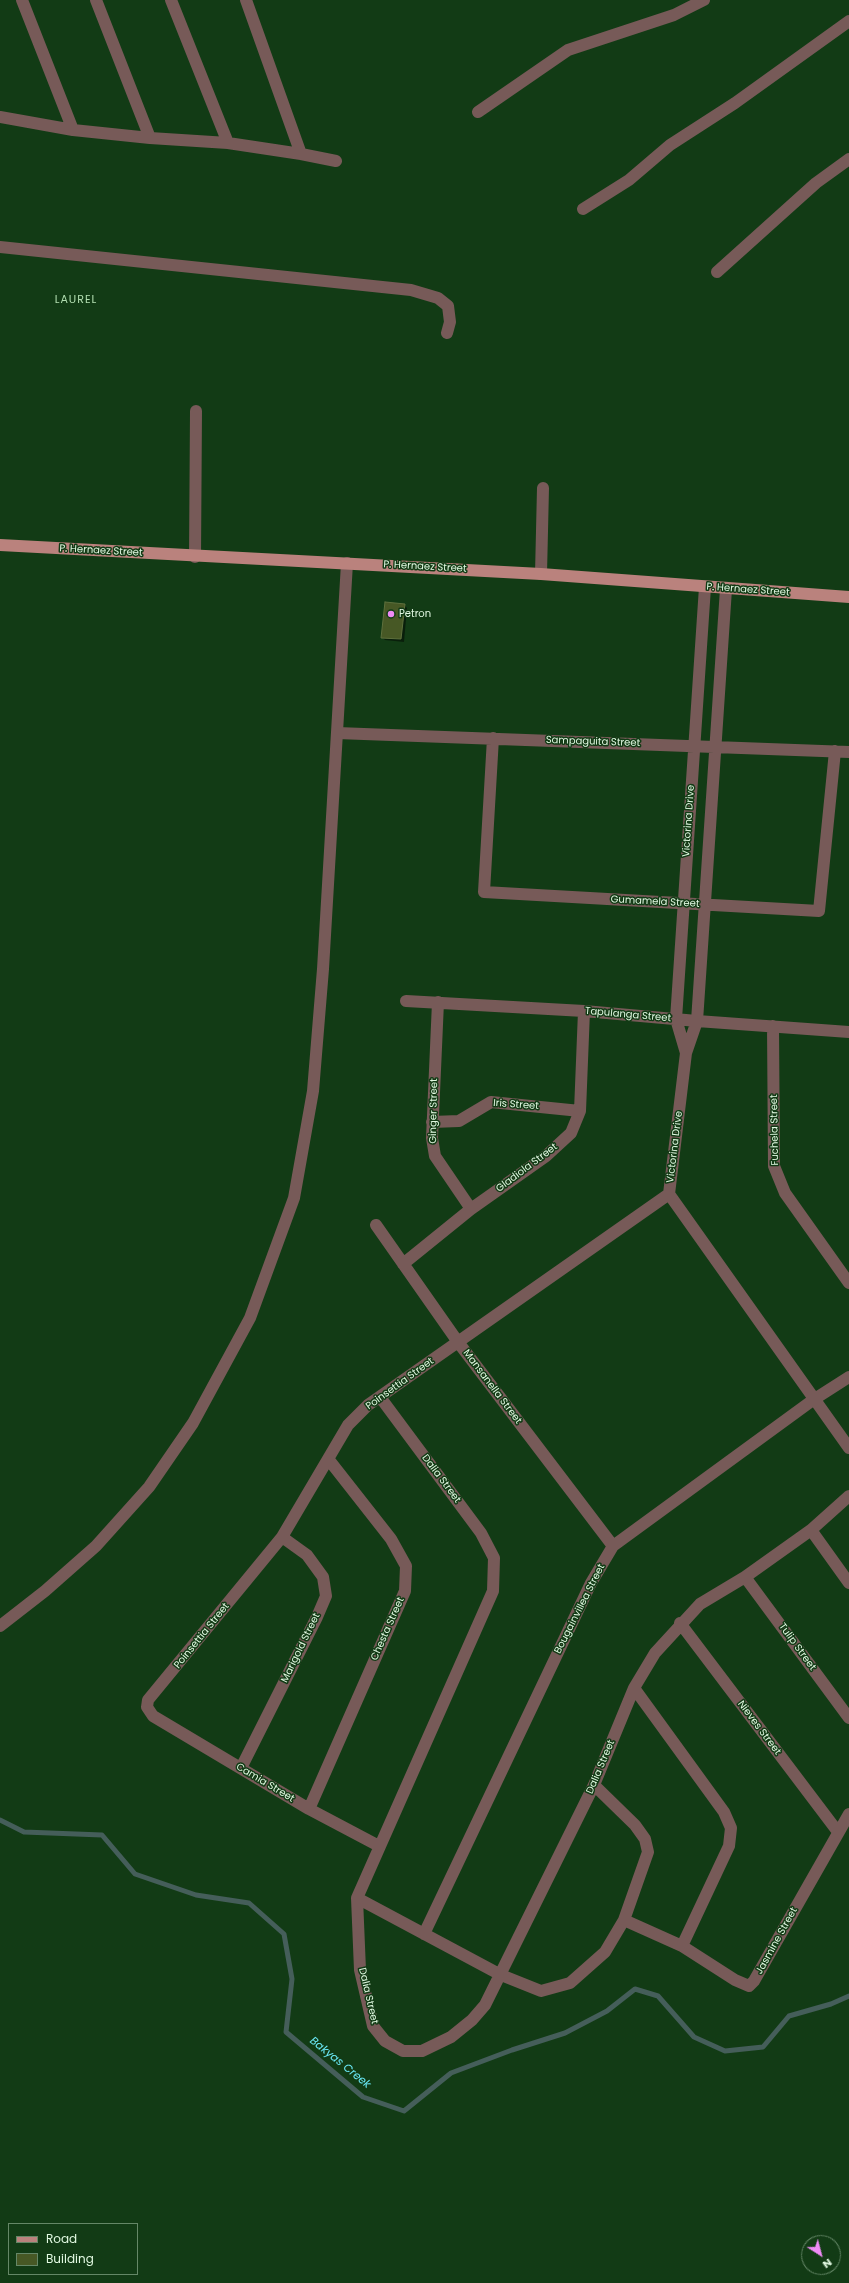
<!DOCTYPE html>
<html>
<head>
<meta charset="utf-8">
<style>
  body { margin:0 }
  #map { position:relative; width:849px; height:2283px; overflow:hidden; background:#123b15; font-family:Poppins,sans-serif }
  canvas { display:block }
  .legend { position:absolute; left:8px; top:2223px; width:130px; height:52px; box-sizing:border-box; background:#123b15; border:1px solid #658767; margin:0; padding:5px 7px; list-style:none; font-size:12px; color:#e2f9e2 }
  .legend li { display:flex; align-items:center; gap:8px; height:20px }
  .legend b { width:20px; border:1px solid #658767 }
  .north { position:absolute; left:801px; top:2235px; width:40px; height:40px; box-sizing:border-box; background:#123b15; border:1px solid #658767; border-radius:50%; rotate:144deg; font-size:11px; font-weight:700; line-height:16px; text-align:center; color:#e2f9e2 }
  .north::after { content:''; display:block; margin:auto; width:14px; height:18px; background:#ef8bf6; clip-path:polygon(50% 0,100% 100%,50% 72%,0 100%) }
</style>
</head>
<body>
<div id="map">
<canvas width="849" height="2283"></canvas>
<ul class="legend">
<li><b style="height:5px;background:#ba827d"></b>Road</li>
<li><b style="height:11px;background:#475825"></b>Building</li>
</ul>
<div class="north">N</div>
</div>
<script>
const c = document.querySelector('canvas').getContext('2d');
c.lineJoin = 'round';
function fillPath(path, color) { c.fillStyle = color; c.fill(path, 'evenodd'); }
const shape = rows => new Path2D(rows.map(r => 'M' + r).join(''));
function trace(path, color, width, dash) { c.strokeStyle = color; c.lineWidth = width; c.lineCap = dash ? 'butt' : 'round'; c.setLineDash(dash || []); c.stroke(path); }
function write(font, color, halo, rows, align = 'center') {
  c.font = font + ' Poppins,sans-serif'; c.lineWidth = 3; c.setLineDash([]); c.textBaseline = 'middle'; c.strokeStyle = halo; c.fillStyle = color; for (const [text, x, y, turn = 0] of rows) {
    c.save(); c.translate(x, y); c.rotate((+turn || 0) * Math.PI / 180); c.textAlign = isNaN(turn) ? turn : align; if (halo) c.strokeText(text, 0, 0); c.fillText(text, 0, 0); c.restore();
  }
}
fillPath(shape([
  [404,605,407,608,404,642,385,640,382,637]
]), '#0007');
trace(shape([
  [0,1820,24,1832,102,1835,135,1874,196,1895,249,1903,284,1934,292,1979,286,2032,363,2097,404,2111,451,2073,512,2050,565,2033,607,2011,635,1989,658,1996,694,2037,725,2051,763,2047,789,2016,831,2004,849,1996]
]), '#455e5a', 5);
const building = shape([
  [385,602,405,604,401,639,381,638,385,602]
]);
fillPath(building, '#475825');
trace(building, '#5e703d', 1);
trace(shape([
  [22,0,73,130],
  [96,0,150,138],
  [171,0,228,143],
  [246,0,301,154],
  [478,112,568,50,674,15,704,0],
  [0,117,73,130,150,138,228,143,301,154,336,161],
  [583,209,629,180,670,145,735,103,849,21],
  [0,247,411,290,438,298,448,306,450,322,447,333],
  [717,272,816,183,849,159],
  [195,557,196,411],
  [541,574,543,488],
  [337,733,849,752],
  [493,738,484,892,819,911,835,751],
  [406,1001,584,1011,697,1021,849,1032],
  [438,1002,432,1138,435,1156,471,1209],
  [773,1026,774,1166,785,1193,849,1283],
  [686,1053,676,1019,705,587],
  [432,1122,459,1121,491,1102,580,1111],
  [669,1194,686,1053,697,1021,726,589],
  [669,1194,849,1448],
  [376,1225,458,1342,613,1546],
  [403,1264,471,1209,546,1156,571,1133,580,1111,584,1011],
  [380,1397,481,1533,494,1558,493,1591,357,1898,360,1970,373,2026,385,2041,403,2051,422,2051,451,2037,472,2020,485,2005,594,1785,634,1688,655,1653,700,1604,745,1577,811,1530,849,1496],
  [811,1530,849,1583],
  [745,1577,849,1718],
  [680,1623,838,1832],
  [0,1626,45,1591,96,1546,149,1487,193,1423,250,1318,294,1198,313,1091,323,969,347,563],
  [634,1688,724,1812,731,1828,729,1846,682,1946],
  [241,1768,317,1617,326,1596,323,1577,307,1555,282,1537],
  [309,1809,405,1591,406,1566,391,1539,329,1460],
  [379,1846,309,1809,153,1716,147,1707,148,1700,282,1537,348,1425,368,1405,669,1194],
  [357,1898,501,1975,541,1991,570,1983,605,1952,624,1920,648,1852,645,1839,635,1825,594,1785],
  [624,1920,682,1946,735,1980,749,1986,754,1981,849,1814],
  [424,1934,591,1583,613,1546,813,1400,849,1377]
]), '#775a58', 12);
trace(shape([
  [0,545,541,574,849,597]
]), '#ba827d', 12);
for (const [x, y, r, color] of [
  [391,614,4,"#ef8bf6"]
]) { const dot = new Path2D(); dot.arc(x, y, r, 0, 2 * Math.PI); c.fillStyle = color; c.fill(dot); trace(dot, '#123b15', 1.5); }
write('10px', '#e2f9e2', '#123b15', [
  ["P. Hernaez Street",101,551,3],
  ["P. Hernaez Street",425,567,3],
  ["P. Hernaez Street",748,590,4],
  ["Sampaguita Street",593,742,2],
  ["Victorina Drive",689,821,-86],
  ["Gumamela Street",655,902,3],
  ["Tapulanga Street",628,1015,5],
  ["Iris Street",516,1105,4],
  ["Ginger Street",434,1111,-89],
  ["Fuchela Street",775,1130,-91],
  ["Victorina Drive",675,1147,-83],
  ["Gladiola Street",527,1168,-37],
  ["Poinsettia Street",400,1384,-36],
  ["Mansanella Street",492,1387,53],
  ["Dalia Street",441,1479,53],
  ["Bougainvillea Street",580,1609,-63],
  ["Chesta Street",388,1629,-66],
  ["Poinsettia Street",202,1636,-51],
  ["Tulip Street",797,1647,54],
  ["Marigold Street",301,1648,-64],
  ["Nieves Street",759,1728,53],
  ["Dalia Street",601,1767,-67],
  ["Camia Street",265,1783,31],
  ["Jasmine Street",777,1941,-61],
  ["Dalia Street",368,1996,77]
]);
write('10px', '#e2f9e2', '#123b15', [
  ["Petron",399,614]
], 'left');
c.letterSpacing = '1px';
write('11px', '#b1ddb0', '#123b15', [
  ["LAUREL",76,300]
]);
c.letterSpacing = '0px';
write('italic 11px', '#6ae9f7', '#123b15', [
  ["Bakyas Creek",340,2063,39]
]);
</script>
</body>
</html>
